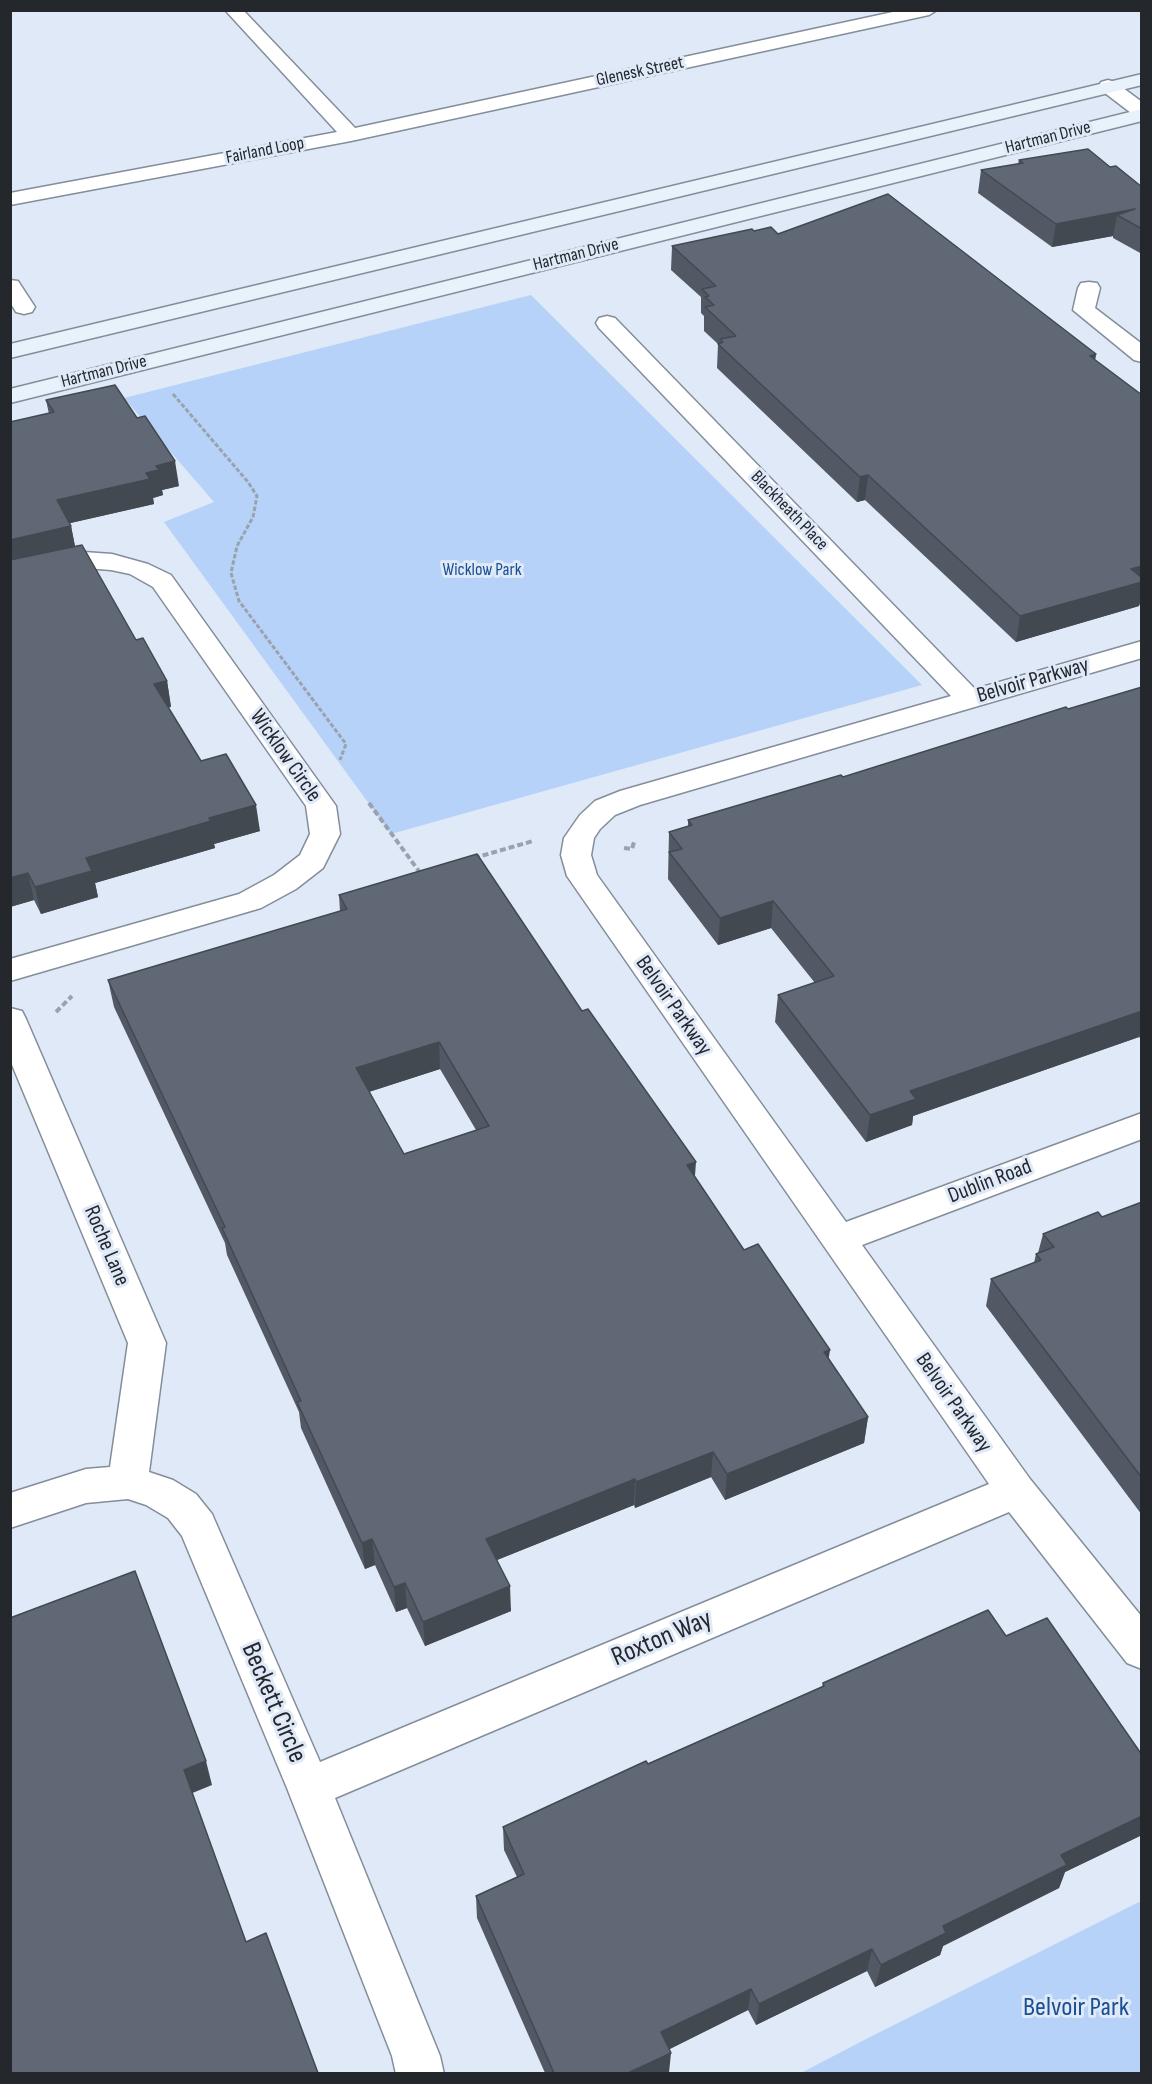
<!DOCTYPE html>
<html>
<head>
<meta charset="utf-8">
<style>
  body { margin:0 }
  #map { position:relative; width:1152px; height:2084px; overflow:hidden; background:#dfe9f8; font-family:"Sofia Sans Condensed",sans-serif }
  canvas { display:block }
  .frame { position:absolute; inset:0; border:12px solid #24282d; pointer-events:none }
</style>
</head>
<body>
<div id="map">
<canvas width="1152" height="2084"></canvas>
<div class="frame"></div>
</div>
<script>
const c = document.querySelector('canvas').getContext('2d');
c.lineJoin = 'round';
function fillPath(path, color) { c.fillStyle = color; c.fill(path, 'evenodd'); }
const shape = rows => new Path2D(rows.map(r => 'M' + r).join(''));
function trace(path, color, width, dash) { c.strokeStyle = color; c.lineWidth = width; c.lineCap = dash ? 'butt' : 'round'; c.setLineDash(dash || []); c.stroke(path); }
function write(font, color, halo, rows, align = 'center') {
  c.font = font + ' "Sofia Sans Condensed",sans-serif'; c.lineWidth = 6; c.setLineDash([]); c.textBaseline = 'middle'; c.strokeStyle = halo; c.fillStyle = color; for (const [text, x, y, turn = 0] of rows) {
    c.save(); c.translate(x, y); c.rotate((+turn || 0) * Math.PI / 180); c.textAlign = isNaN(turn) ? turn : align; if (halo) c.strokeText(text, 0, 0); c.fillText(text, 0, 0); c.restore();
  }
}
fillPath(shape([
  [531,295,922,685,391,834,164,522,214,502,124,398],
  [1141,1901,1141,2073,801,2073,870,2037]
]), '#b6d2f8');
const minor = shape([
  [225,10,243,10,355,128,902,10,937,10,929,15,351,141,10,205,10,193,337,132,225,10],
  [10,280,18,281,35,307,32,312,24,314,16,312,13,307,10,303,10,280],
  [1089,282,1097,283,1100,288,1095,308,1142,344,1142,362,1134,360,1073,310,1078,288,1081,283,1089,282],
  [607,316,615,318,975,689,1142,641,1142,658,640,805,615,815,600,829,594,838,591,855,597,875,846,1222,1142,1113,1142,1139,862,1245,1030,1479,1142,1617,1142,1669,1127,1663,1009,1512,335,1798,440,2056,444,2074,396,2074,392,2056,287,1788,182,1536,168,1518,146,1505,128,1499,86,1503,10,1528,10,1493,86,1469,110,1467,128,1343,10,1060,10,1008,22,1011,26,1019,166,1343,149,1472,173,1480,196,1494,212,1514,320,1762,989,1484,567,876,561,855,564,838,580,815,595,801,620,791,951,696,599,328,596,323,599,318,607,316],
  [84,552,112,554,148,564,171,575,336,806,340,834,323,868,296,889,261,908,10,981,10,959,239,894,274,875,300,855,310,834,306,806,153,587,130,574,111,570,84,568,10,585,10,569,84,552]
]);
const tertiary = shape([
  [1108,80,1115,82,1142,102,1142,118,1135,116,1101,90,1099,86,1101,82,1108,80]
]);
const secondary = shape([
  [1142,74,1142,85,10,358,10,344,1142,74],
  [1142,109,1142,121,10,403,10,389,1142,109]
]);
trace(minor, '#848d9a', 3);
trace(tertiary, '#848d9a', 3);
trace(secondary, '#848d9a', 3);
trace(shape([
  [173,394,248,482,257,496,253,517,237,546,231,573,239,601,346,744,340,760]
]), '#9aa2ad', 3, [4.5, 2]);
trace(shape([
  [369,803,421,874],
  [624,848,632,849,634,842],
  [474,858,533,841],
  [56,1012,72,996]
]), '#9aa2ad', 4, [6, 3]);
fillPath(minor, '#fff');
fillPath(tertiary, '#fff');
fillPath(secondary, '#e9f1fb');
fillPath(shape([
  [1019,160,1110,167,1142,187,1142,254,1113,238,1113,236,1052,247,978,193,981,170,1018,164],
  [754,231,778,234,1096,354,1095,360,1142,395,1142,596,1139,606,1016,642,865,500,857,502,717,368,718,344,704,331,704,316,701,313,701,297,671,270,672,246],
  [46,400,179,486,162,490,163,495,153,498,154,504,70,523,71,526,75,546,136,640,167,681,171,707,168,707,201,761,260,831,214,844,215,848,95,883,98,897,41,914,34,900,10,907,49,414],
  [1142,687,1142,1040,1139,1037,913,1116,912,1125,866,1142,775,1022,778,995,815,983,771,928,718,945,668,879,669,832,688,826,688,820,843,777],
  [339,895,582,1011,744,1250,829,1359,868,1417,864,1443,725,1500,711,1477,635,1508,634,1505,497,1560,511,1611,425,1646,407,1608,396,1612,375,1565,365,1569,301,1428,299,1412,227,1255,225,1243,114,1007,108,980,340,911],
  [440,1069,476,1130,404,1154,369,1092],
  [1142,1202,1142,1515,986,1306,991,1279,1034,1263,1036,1254,1038,1253,1043,1234,1102,1217],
  [1006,1636,1142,1755,1142,1835,1065,1872,1059,1888,943,1946,940,1955,875,1987,867,1971,756,2025,748,2010,669,2049,669,2073,545,2073,477,1918,476,1896,517,1877,504,1850,503,1827,822,1687,823,1683]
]), '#525964');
fillPath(shape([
  [1135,209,1117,215,1113,236,1052,247,1056,224],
  [1096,354,1092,378,1090,356],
  [175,461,179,486,162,490,163,495,153,498,154,504,62,525,57,500,146,473,156,466],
  [868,475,865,500,857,502,860,477],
  [71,526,76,552,10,567,10,540],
  [1142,566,1142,596,1139,606,1016,642,1020,616,1131,569],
  [167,681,171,707,159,710,154,684],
  [256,805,260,831,214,844,215,848,95,883,98,897,41,914,35,887,86,858,209,818],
  [28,873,34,900,10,907,10,878],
  [773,901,771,928,718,945,720,918],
  [1142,1011,1142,1025,1139,1037,913,1116,912,1125,866,1142,870,1115,910,1091],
  [439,1042,440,1069,359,1095,356,1068],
  [696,1162,694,1189,687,1165],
  [830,1350,826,1376,824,1352],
  [868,1417,864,1443,725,1500,727,1474],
  [713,1452,711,1477,635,1508,636,1482],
  [635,1479,634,1505,487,1564,486,1539],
  [372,1539,375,1565,365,1569,362,1543],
  [405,1583,407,1608,396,1612,394,1587],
  [510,1586,511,1611,425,1646,423,1622],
  [206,1761,212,1785,190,1794,184,1770],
  [1142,1816,1142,1835,1065,1872,1059,1888,943,1946,940,1955,875,1987,881,1965,1061,1855],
  [872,1949,867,1971,756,2025,759,2004],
  [751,1989,748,2010,660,2054,661,2032],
  [671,2053,669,2073,628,2073]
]), '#424951');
const building = shape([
  [1088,149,1110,167,1116,166,1142,187,1142,229,1117,215,1135,209,1056,224,981,170,1023,163,1019,160,1088,149],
  [888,194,1096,354,1090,356,1142,395,1142,566,1131,569,1142,578,1142,582,1020,616,868,475,860,477,718,344,723,342,720,339,736,336,705,307,714,305,705,297,709,296,702,289,716,286,672,246,752,229,754,231,771,227,778,234,888,194],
  [115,385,137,418,145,416,175,461,156,466,159,470,146,473,150,479,57,500,71,526,10,540,10,422,54,412,46,400,115,385],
  [82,545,136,640,143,638,167,681,154,684,201,761,226,754,256,805,209,818,211,821,86,858,92,871,35,887,28,873,10,878,10,560,82,545],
  [1142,687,1142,1011,910,1091,916,1099,870,1115,778,995,834,976,773,901,720,918,669,852,682,849,669,832,692,825,688,820,841,775,843,777,1066,707,1068,709,1142,687],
  [477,854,582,1011,588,1009,696,1162,687,1165,744,1250,758,1244,830,1350,824,1352,868,1417,727,1474,713,1452,636,1482,635,1479,486,1539,510,1586,423,1622,405,1583,394,1587,372,1539,362,1543,297,1402,301,1401,222,1228,225,1227,108,980,347,909,339,895,477,854],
  [439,1042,489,1126,404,1154,356,1068,439,1042],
  [1142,1202,1142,1478,991,1279,1041,1260,1036,1254,1054,1247,1043,1234,1098,1212,1102,1217,1142,1202],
  [135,1571,206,1761,184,1770,246,1942,266,1933,318,2073,10,2073,10,1618,135,1571],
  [988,1610,1006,1636,1047,1618,1142,1755,1142,1816,1061,1855,1067,1865,943,1926,946,1933,881,1965,872,1949,759,2004,751,1989,661,2032,671,2053,628,2073,554,2073,476,1896,524,1874,503,1827,646,1761,648,1764,824,1686,823,1683,988,1610]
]);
fillPath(building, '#5f6874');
trace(building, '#424951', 1.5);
write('18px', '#24282d', '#dfe9f8', [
  ["Glenesk Street",640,72,-12],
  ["Hartman Drive",1048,138,-14],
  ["Fairland Loop",265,151,-11],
  ["Hartman Drive",576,255,-14],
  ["Hartman Drive",104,372,-14],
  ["Blackheath Place",789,511,46]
]);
write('18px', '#194f93', '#dfe9f8', [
  ["Wicklow Park",482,570]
]);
write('22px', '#24282d', '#dfe9f8', [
  ["Belvoir Parkway",1033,681,-16],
  ["Wicklow Circle",285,756,55],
  ["Belvoir Parkway",673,1006,55],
  ["Dublin Road",990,1182,-21],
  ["Roche Lane",106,1246,67],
  ["Belvoir Parkway",953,1403,55]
]);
write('27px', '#24282d', '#dfe9f8', [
  ["Roxton Way",662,1639,-23],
  ["Beckett Circle",273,1703,67]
]);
write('27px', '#194f93', '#dfe9f8', [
  ["Belvoir Park",1076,2008]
]);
</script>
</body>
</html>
